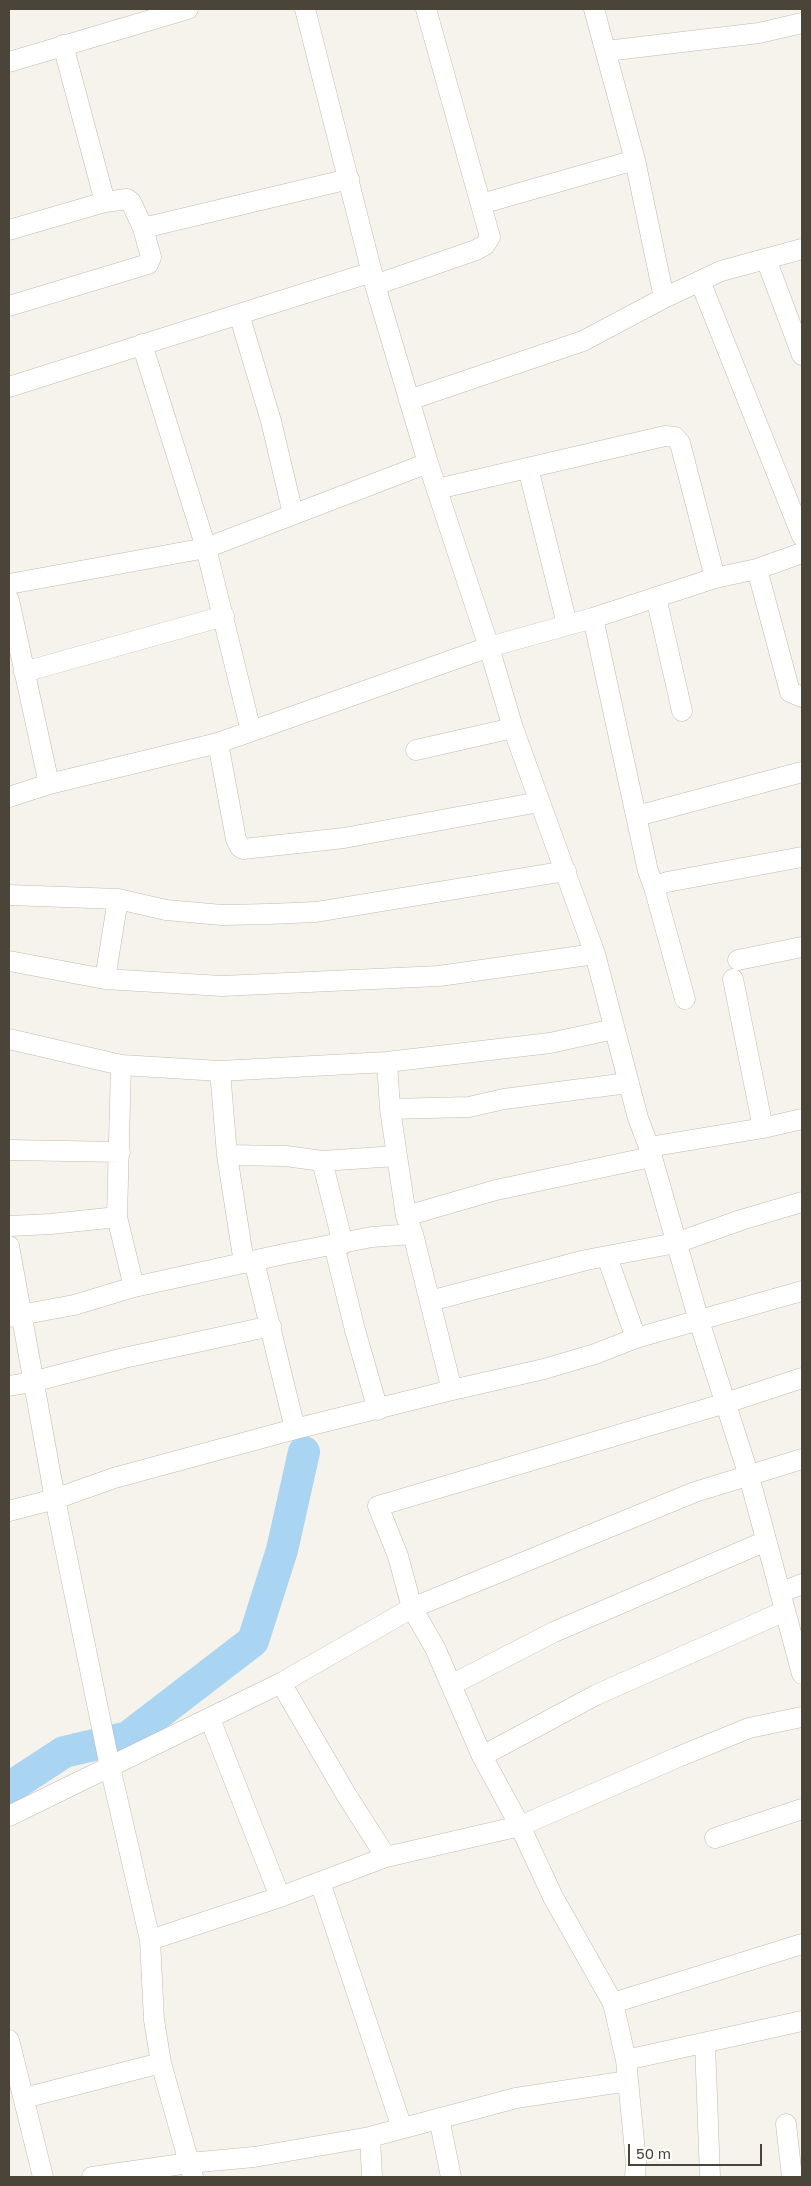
<!DOCTYPE html>
<html>
<head>
<meta charset="utf-8">
<style>
  body { margin:0 }
  #map { position:relative; width:811px; height:2186px; overflow:hidden; background:#f6f3ec; font-family:"Golos Text",sans-serif }
  canvas { display:block }
  .frame { position:absolute; inset:0; border:10px solid #4b4439; pointer-events:none }
  .scale { position:absolute; left:628px; top:2144px; width:134px; height:22px; box-sizing:border-box; border:2px solid #4b4439; border-top:0; padding-left:6px; font-size:15px; line-height:18px; white-space:nowrap; color:#4b4439; -webkit-text-stroke:4px #fff; paint-order:stroke }
</style>
</head>
<body>
<div id="map">
<canvas width="811" height="2186"></canvas>
<div class="frame"></div>
<div class="scale">50 m</div>
</div>
<script>
const c = document.querySelector('canvas').getContext('2d');
c.lineJoin = 'round';
const shape = rows => new Path2D(rows.map(r => 'M' + r).join(''));
function trace(path, color, width, dash) { c.strokeStyle = color; c.lineWidth = width; c.lineCap = dash ? 'butt' : 'round'; c.setLineDash(dash || []); c.stroke(path); }
trace(shape([
  [9,1788,64,1752,128,1737,253,1641,282,1550,304,1452]
]), '#a9d4f2', 32);
const minor = shape([
  [305,9,375,285,428,463,489,647,513,728,595,954,638,1118,649,1147,699,1321,749,1476,802,1674],
  [594,9,635,160,664,298],
  [63,45,105,202],
  [606,51,759,33,802,23],
  [9,62,188,9],
  [481,204,635,160],
  [143,228,349,179],
  [9,230,105,202,127,199,131,202,143,228,151,257,148,264,9,306],
  [766,259,802,355],
  [700,281,802,536],
  [375,285,476,250,485,245,490,237,426,9],
  [239,314,271,421,293,514],
  [142,344,206,548,251,731],
  [9,387,372,272],
  [409,400,583,341,664,298,721,271,802,249],
  [528,468,567,624],
  [437,489,665,436,675,437,680,443,715,578],
  [757,569,790,692,802,697],
  [9,584,206,548,428,463],
  [656,597,682,711],
  [9,600,49,784],
  [593,618,648,871,654,887,667,882,802,857],
  [24,672,224,616],
  [218,743,236,839,240,847,243,849,344,838,539,802],
  [416,750,513,728],
  [9,797,49,784,218,743,489,647,593,618,715,578,757,569,802,553],
  [637,816,802,772],
  [654,887,685,999],
  [9,895,118,899,166,910,222,915,269,914,316,912,566,871],
  [738,960,802,947],
  [9,961,105,979,222,986,439,976,595,954],
  [105,979,118,899],
  [733,979,763,1128],
  [9,1039,121,1065,220,1071,387,1062,550,1043,614,1029],
  [387,1062,390,1109,406,1216,413,1234,452,1390],
  [121,1065,117,1217,134,1287],
  [220,1071,227,1155,244,1263],
  [390,1109,469,1107,504,1099,628,1083],
  [649,1147,763,1128,802,1119],
  [9,1150,120,1152],
  [227,1155,286,1156,322,1161,396,1156],
  [322,1161,343,1244],
  [406,1216,496,1190,651,1157],
  [9,1226,51,1224,117,1217],
  [334,1245,355,1330,378,1410],
  [9,1246,55,1499,110,1767,150,1940,154,2020,161,2063,193,2177],
  [607,1257,636,1338],
  [254,1261,295,1429],
  [430,1301,586,1260,676,1243,741,1220,802,1202],
  [9,1317,74,1305,134,1287,284,1254,372,1237,413,1234],
  [9,1386,32,1382,124,1358,271,1326],
  [9,1511,55,1499,114,1478,295,1429,452,1390,544,1369,595,1354,636,1338,802,1291],
  [780,1593,802,1584],
  [281,1683,347,1796,386,1857],
  [451,1685,554,1632,766,1541],
  [210,1719,280,1897],
  [482,1756,596,1695,785,1611],
  [9,1816,281,1683,412,1608,695,1492,802,1459],
  [715,1838,802,1809],
  [320,1882,402,2128],
  [150,1940,280,1897,386,1857,520,1826,678,1757,749,1728,802,1717],
  [613,2003,802,1944],
  [9,2040,43,2177],
  [705,2043,710,2177],
  [626,2060,802,2021],
  [24,2098,161,2063],
  [439,2118,451,2177],
  [786,2124,792,2177],
  [370,2137,372,2177],
  [92,2177,189,2163,254,2157,370,2137,516,2098,628,2081],
  [635,2177,636,2162,626,2060,613,2003,553,1897,520,1826,482,1756,435,1648,412,1608,398,1556,378,1506,726,1403,802,1378]
]);
trace(minor, '#c2bbae', 21);
trace(minor, '#fff', 20);
</script>
</body>
</html>
